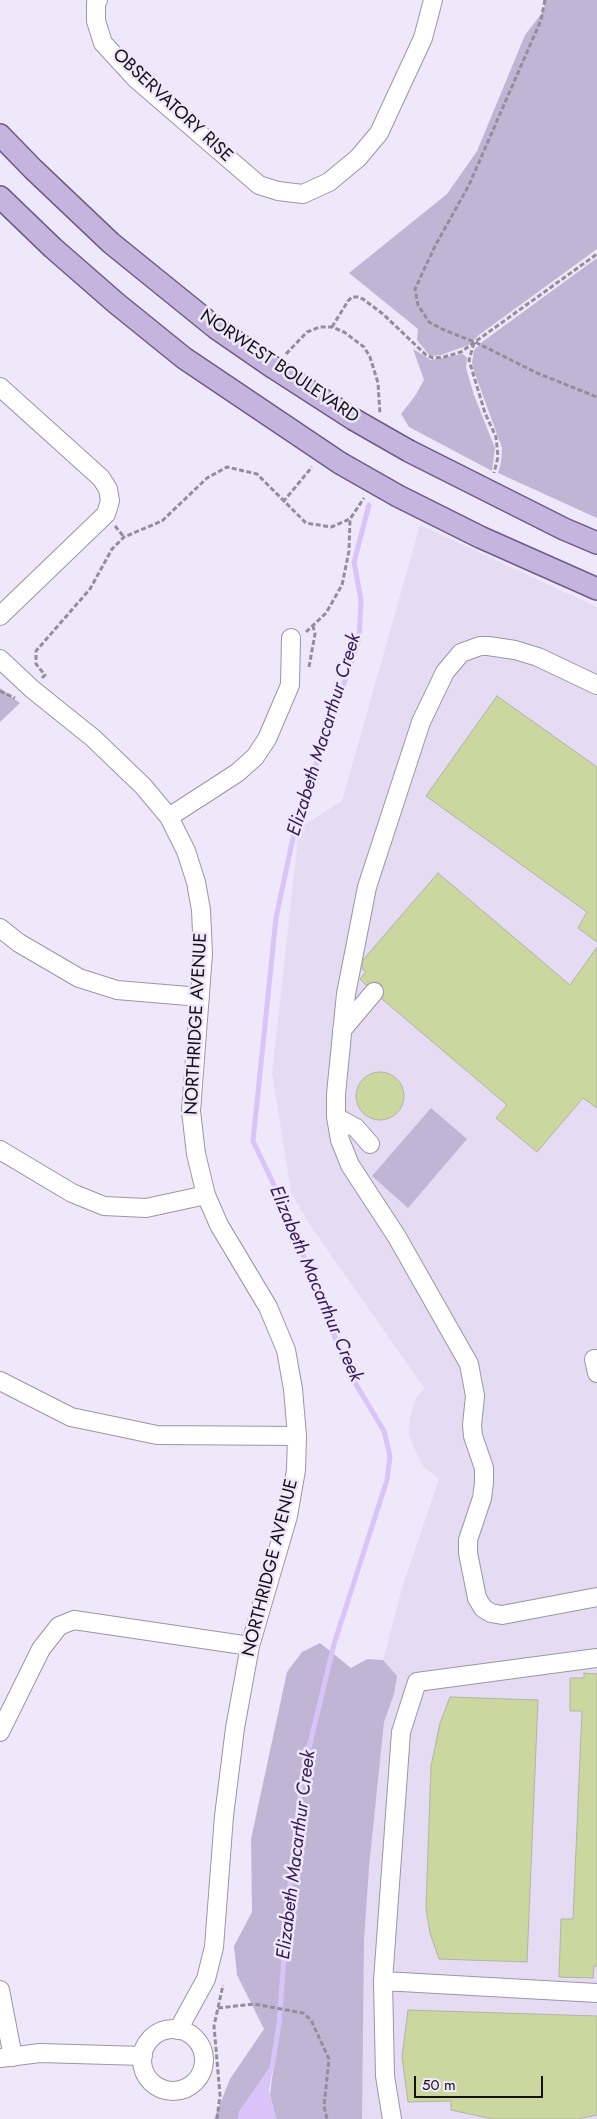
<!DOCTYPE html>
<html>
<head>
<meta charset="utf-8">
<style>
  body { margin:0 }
  #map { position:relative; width:597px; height:2119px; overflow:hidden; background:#efe8fa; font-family:Jost,sans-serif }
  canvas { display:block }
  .scale { position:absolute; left:414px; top:2076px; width:129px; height:22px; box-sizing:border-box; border:2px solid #141217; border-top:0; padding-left:6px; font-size:15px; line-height:18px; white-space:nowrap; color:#141217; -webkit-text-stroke:4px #efe8fa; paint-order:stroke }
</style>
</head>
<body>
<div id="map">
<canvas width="597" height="2119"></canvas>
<div class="scale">50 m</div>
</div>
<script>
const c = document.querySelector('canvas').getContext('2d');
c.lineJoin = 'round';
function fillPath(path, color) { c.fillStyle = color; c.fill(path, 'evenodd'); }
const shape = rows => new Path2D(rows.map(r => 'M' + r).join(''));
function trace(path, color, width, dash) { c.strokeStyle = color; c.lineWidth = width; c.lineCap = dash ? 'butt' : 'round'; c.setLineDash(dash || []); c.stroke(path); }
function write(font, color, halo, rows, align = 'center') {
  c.font = font + ' Jost,sans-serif'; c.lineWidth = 5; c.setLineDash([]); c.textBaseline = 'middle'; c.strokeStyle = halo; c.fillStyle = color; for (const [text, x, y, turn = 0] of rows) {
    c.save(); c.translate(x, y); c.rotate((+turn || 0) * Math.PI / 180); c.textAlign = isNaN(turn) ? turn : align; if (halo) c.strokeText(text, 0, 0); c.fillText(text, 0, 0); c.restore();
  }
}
fillPath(shape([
  [420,525,597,607,597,2119,352,2119,348,2061,383,1660,402,1588,439,1479,423,1466,414,1448,409,1434,410,1417,415,1400,424,1388,310,1225,291,1192,272,1073,299,828,342,801]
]), '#e5dcf4');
fillPath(shape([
  [543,0,597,0,597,249,479,335,469,345,441,355,430,356,417,340,418,329,349,273,447,194,477,151,525,35,545,9],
  [597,258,597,518,498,473,501,462,502,448,474,371,472,363,474,350,482,342],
  [413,349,431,360,463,354,467,358,466,368,474,395,495,448,492,471,409,427,401,414,415,396,424,380],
  [0,688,20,703,0,722],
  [431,1108,467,1139,408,1208,372,1176],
  [320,1643,351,1668,367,1659,383,1660,397,1676,394,1694,384,1722,369,1867,364,1940,362,2119,276,2119,270,2095,274,2062,239,2112,238,2119,214,2119,230,2079,264,2029,237,1975,234,1946,252,1912,251,1839,287,1672,302,1652]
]), '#c1b5d6');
fillPath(shape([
  [274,2061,269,2091,276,2119,238,2119,239,2112]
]), '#d8c4f8');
trace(shape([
  [272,2067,279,2024,288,1904,302,1777,334,1644,387,1480,390,1456,384,1431,348,1371,285,1208,253,1141,276,918,297,819,359,640,361,600,354,562,369,505]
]), '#d8c4f8', 5);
const building = shape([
  [497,696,597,767,597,942,578,928,587,912,426,796,497,696],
  [438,873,570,985,597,947,597,1108,583,1098,537,1152,496,1118,507,1105,382,999,384,993,381,984,375,982,366,985,360,979,366,972,362,969,363,960,438,873],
  '356 1096a24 24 0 1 1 48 0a24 24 0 1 1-48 0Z',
  [584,1673,597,1674,597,1966,594,1966,593,1978,559,1977,561,1919,573,1919,582,1711,570,1711,570,1678,584,1678,584,1673],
  [450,1697,538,1700,527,1962,439,1959,430,1933,426,1908,431,1766,440,1723,450,1697],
  [408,2010,597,2016,597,2115,578,2119,492,2119,451,2110,451,2101,408,2102,402,2057,408,2010]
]);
fillPath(building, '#ccd79f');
trace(building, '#b2b5a5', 1);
const minor = shape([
  [98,0,96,3,96,21,103,43,136,79,259,185,278,191,303,194,329,182,358,158,379,133,423,38,433,0],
  [0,387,101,478,108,489,110,501,106,514,0,616],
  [0,659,32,689,93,738,143,786,169,817,186,851,196,882,201,910,203,954,191,1111,196,1154,206,1195,219,1225,268,1307,286,1350,293,1389,297,1436,296,1470,288,1516,250,1646,235,1728,224,1816,214,1947,206,1979,178,2030],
  [597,685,538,657,515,650,488,646,480,646,461,653,445,672,421,722,367,887,346,994,336,1094,336,1117,340,1140,350,1165,397,1237,469,1364,475,1396,472,1425,473,1436,484,1468,484,1483,482,1498,468,1540,468,1553,477,1598,483,1608,491,1613,502,1615,597,1597],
  [169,817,237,773,255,757,267,739,290,685,291,638],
  [0,928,19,943,79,978,117,990,200,997],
  [342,1030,374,992],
  [336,1117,356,1128,370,1144],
  [0,1150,72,1193,104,1206,146,1208,206,1195],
  [597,1359,594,1359,597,1373],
  [0,1381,71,1417,157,1435,297,1436],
  [0,1732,41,1649,59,1626,74,1620,250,1646],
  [383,1981,597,1993],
  [0,1990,13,2057],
  '142 2060a31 31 0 1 1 62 0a31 31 0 1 1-62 0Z',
  [0,2058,40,2053,143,2056],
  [392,2119,385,2076,383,1981,401,1732,417,1682,597,1658]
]);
const major = shape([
  [0,135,33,169,111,243,216,328,274,368,353,419],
  [0,197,53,248,116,303,184,358,340,463],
  [409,451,564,529,597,543],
  [398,496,480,537,597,589]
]);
trace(minor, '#9b95a5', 20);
trace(major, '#6e5b89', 24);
trace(shape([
  [545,0,541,20,469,185,435,246,415,289,418,305,429,322,444,330,475,342,537,373,597,397],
  [332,327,348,301,352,297,358,297,363,299,383,314,426,355,433,358,444,357,461,352,597,254],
  [474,343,469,360,485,413,496,437,498,457,494,473],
  [286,354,307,332,320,327,332,327,344,332,364,347,370,357,378,383,380,414],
  [283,502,312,467],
  [115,526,124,537],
  [306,632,326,613,342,585,349,551,350,519],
  [309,667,315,634,313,626],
  [42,678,45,675,36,664,36,651,90,589,112,549,124,537,162,521,207,478,227,467,257,474,306,523,331,527,350,519,364,498],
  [0,691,15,698],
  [218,2008,254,2004,303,2013,311,2020,329,2059,324,2106,327,2119],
  [217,2119,220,2095,214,2026,223,1985]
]), '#938e9a', 3, [5, 2.5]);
trace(minor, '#fff', 18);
trace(major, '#c5b4dd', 21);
const majorBridge = shape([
  [353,419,409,451],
  [340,463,398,496]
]);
trace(majorBridge, '#6e5b89', 24, []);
trace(majorBridge, '#c5b4dd', 21);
write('18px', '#141217', '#efe8fa', [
  ["OBSERVATORY RISE",172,106,43],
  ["NORWEST BOULEVARD",279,367,34],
  ["NORTHRIDGE AVENUE",197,1024,-87],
  ["NORTHRIDGE AVENUE",271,1568,-76]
]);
write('italic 19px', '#361955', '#efe8fa', [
  ["Elizabeth Macarthur Creek",325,735,-73],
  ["Elizabeth Macarthur Creek",315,1284,67],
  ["Elizabeth Macarthur Creek",297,1855,-83]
]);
</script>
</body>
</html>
